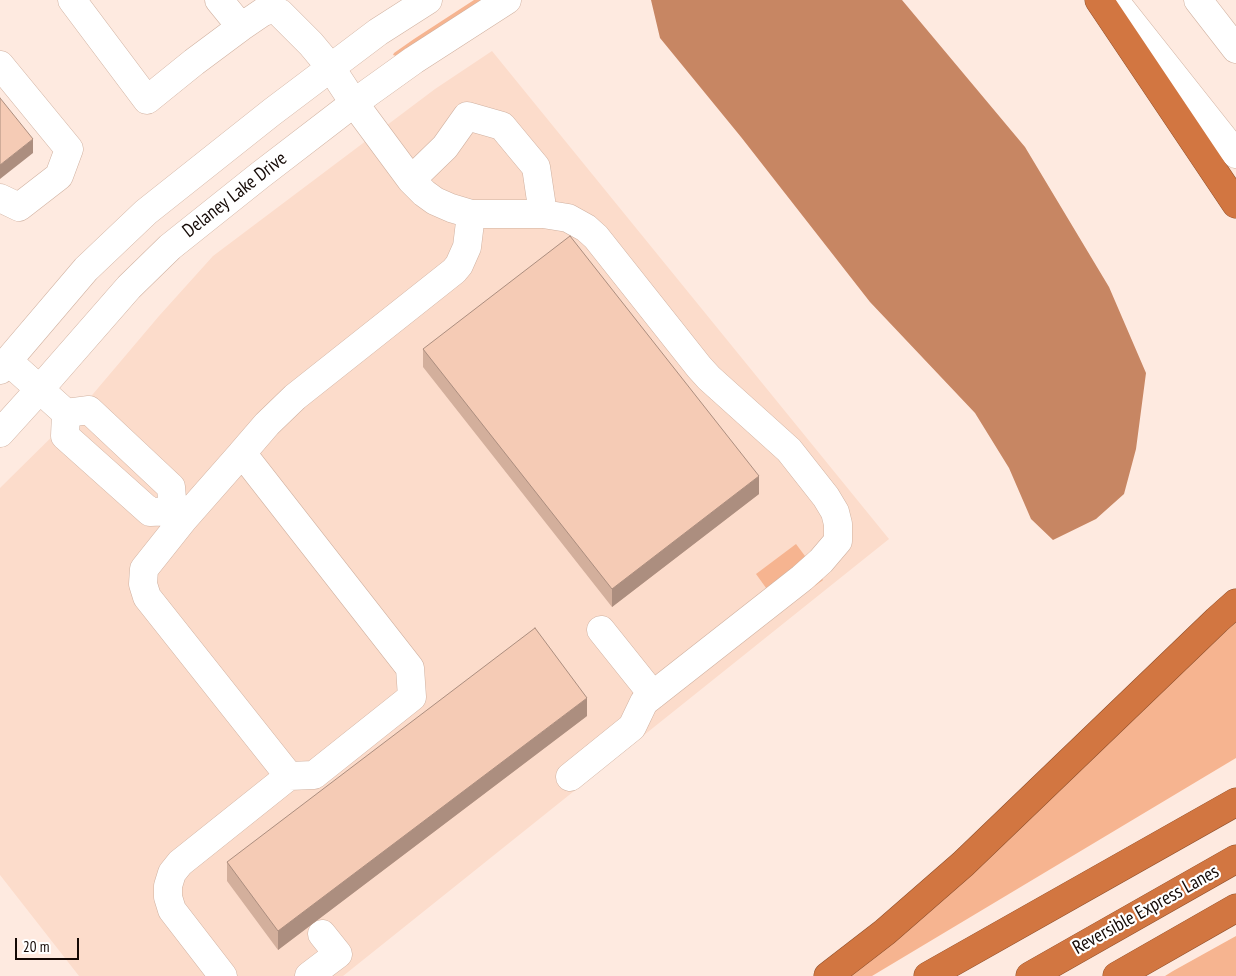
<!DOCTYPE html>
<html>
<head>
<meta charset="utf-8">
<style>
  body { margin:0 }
  #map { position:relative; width:1236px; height:976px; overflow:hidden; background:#feeae0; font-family:"PT Sans Narrow",sans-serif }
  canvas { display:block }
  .scale { position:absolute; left:15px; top:938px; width:64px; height:22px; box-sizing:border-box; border:2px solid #140905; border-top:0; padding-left:6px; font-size:15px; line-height:18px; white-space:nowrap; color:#140905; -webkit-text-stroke:4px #fff; paint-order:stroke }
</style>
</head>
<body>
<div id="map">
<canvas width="1236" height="976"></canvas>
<div class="scale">20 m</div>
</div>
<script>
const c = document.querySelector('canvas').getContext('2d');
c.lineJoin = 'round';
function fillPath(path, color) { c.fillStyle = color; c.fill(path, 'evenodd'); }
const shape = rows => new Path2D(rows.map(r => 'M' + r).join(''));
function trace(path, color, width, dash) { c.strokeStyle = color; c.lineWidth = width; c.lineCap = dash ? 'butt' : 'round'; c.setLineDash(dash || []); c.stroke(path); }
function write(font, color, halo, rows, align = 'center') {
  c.font = font + ' "PT Sans Narrow",sans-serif'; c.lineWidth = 4.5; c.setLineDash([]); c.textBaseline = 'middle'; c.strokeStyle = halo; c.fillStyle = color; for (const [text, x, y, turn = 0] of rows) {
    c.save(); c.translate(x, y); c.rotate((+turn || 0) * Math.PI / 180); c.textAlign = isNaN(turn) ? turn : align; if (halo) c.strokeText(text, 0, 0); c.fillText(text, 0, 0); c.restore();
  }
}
fillPath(shape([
  [492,51,889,539,343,976,79,976,0,875,0,488,82,407,159,316,213,256,435,89]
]), '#fcdccb');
fillPath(shape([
  [474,0,482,0,396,56,393,55,394,53,414,39],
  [796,544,823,580,782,610,756,574],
  [1236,622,1236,758,872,976,845,976,1069,777],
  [1236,936,1236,976,1165,976,1173,971]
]), '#f6b490');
fillPath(shape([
  [651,0,902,0,1025,147,1109,287,1146,373,1136,449,1124,494,1096,519,1053,540,1031,519,1009,468,975,413,870,302,741,137,660,38]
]), '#c78663');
const minor = shape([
  [72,0,147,100,194,62,241,27,263,12,273,9,280,13,311,44,331,68,354,103,411,180,424,193,435,201,451,208,471,214,467,247,459,265,454,271,295,397,267,424,242,453,410,668,412,697,314,775,289,776],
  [219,0,241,27],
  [1114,0,1236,154],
  [1198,0,1236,49],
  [0,65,69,149,59,176,19,207,0,198],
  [411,180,445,147,467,116,502,126,536,167,543,214,568,218,586,228,596,237,699,367,709,378,789,450,826,497,835,512,838,524,838,541,821,561,802,578,644,702,632,727,570,777],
  [471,214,543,214],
  [8,361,66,413,65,436,150,512,173,511,183,520],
  [0,370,86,269,146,212,272,112,378,32,428,0],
  [66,413,89,410,171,487,173,511],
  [0,433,39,390,129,287,170,247,259,176,354,103,414,60,507,0],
  [601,630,653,695],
  [223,976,172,910,168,897,168,886,172,873,180,863,289,776,147,597,143,584,144,569,183,520,242,453],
  [309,976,338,954,322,934]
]);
const highway = shape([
  [1099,0,1236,204],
  [828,976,885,932,963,864,1217,620,1236,603],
  [928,976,1236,802],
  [1030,976,1236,859],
  [1117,976,1236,908]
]);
trace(minor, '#d0b1a0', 29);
trace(highway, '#90502c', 29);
trace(minor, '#fff', 28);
trace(highway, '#d27641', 28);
fillPath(shape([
  [423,349,759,494,612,607,423,367],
  [587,716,278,950,227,881,227,862]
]), '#d3af9c');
fillPath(shape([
  [33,139,33,153,0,179,0,165],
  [759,476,759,494,612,607,612,589],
  [587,698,587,716,278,950,278,931]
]), '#ac8e7f');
const building = shape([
  [0,98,33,139,0,165,0,98],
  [570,236,759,476,612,589,423,349,570,236],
  [535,628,587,698,278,931,227,862,535,628]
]);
fillPath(building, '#f5cbb5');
trace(building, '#ac8e7f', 1);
write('19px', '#140905', '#fff', [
  ["Delaney Lake Drive",235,195,-38],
  ["Reversible Express Lanes",1146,910,-29]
]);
</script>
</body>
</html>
